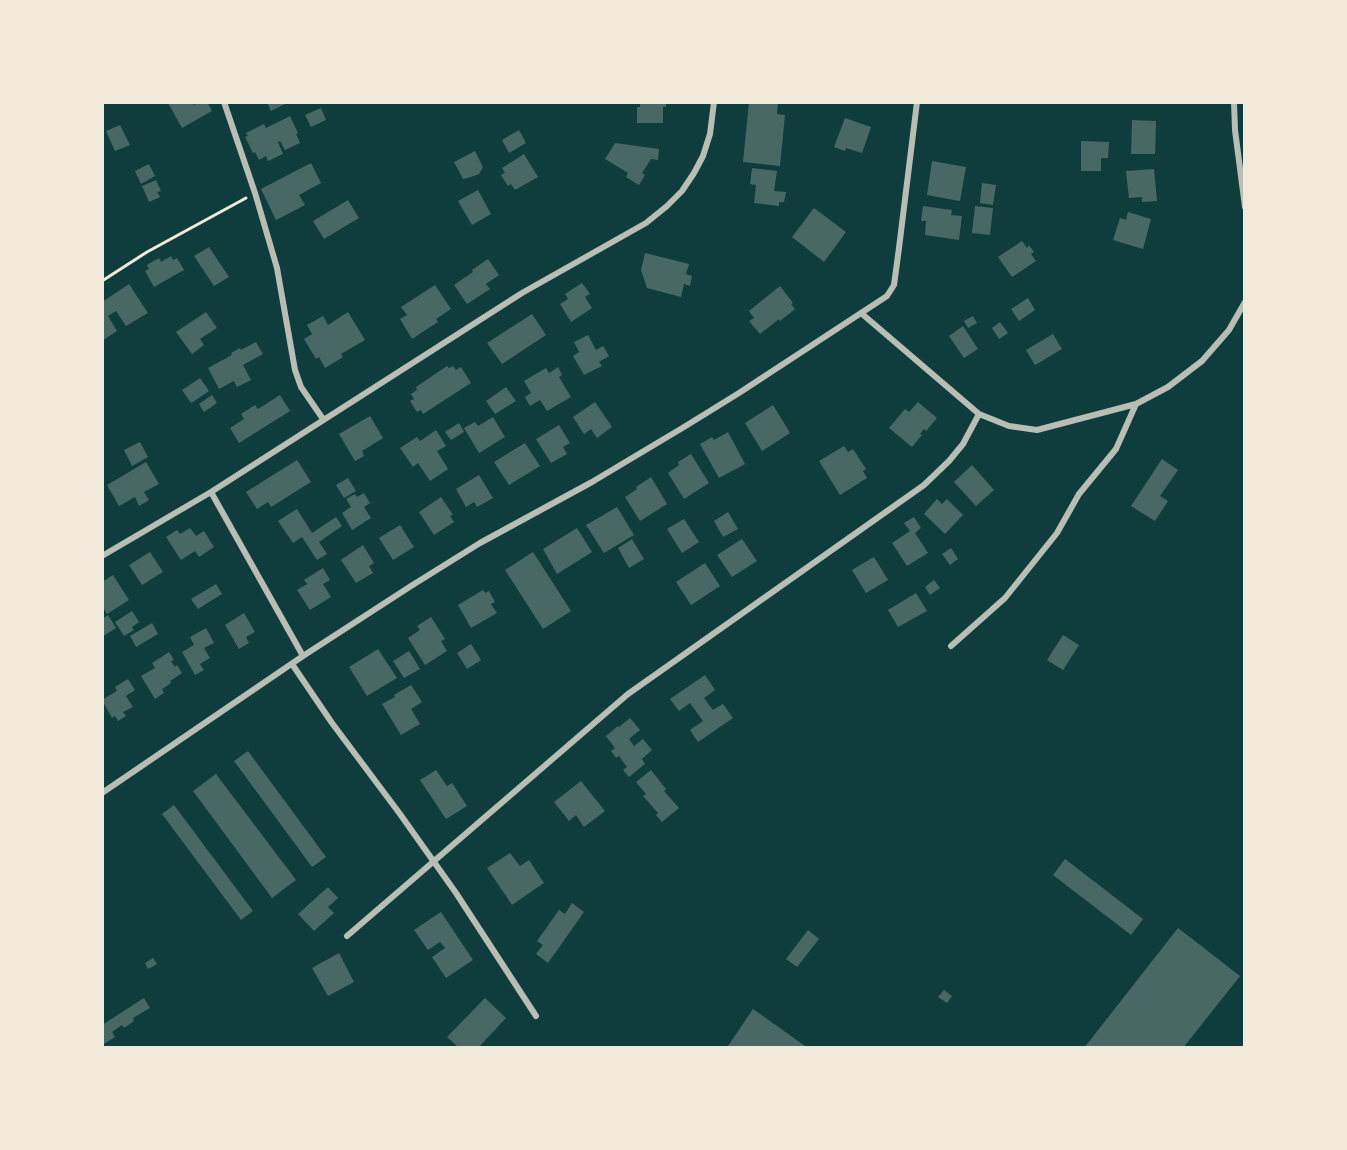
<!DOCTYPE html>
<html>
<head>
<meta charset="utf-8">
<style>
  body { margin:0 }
  #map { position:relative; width:1347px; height:1150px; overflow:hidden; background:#0f3d3e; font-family:Cabin,sans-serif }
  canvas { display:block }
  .frame { position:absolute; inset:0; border:104px solid #f1e9da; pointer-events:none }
</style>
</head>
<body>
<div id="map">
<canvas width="1347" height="1150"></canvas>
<div class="frame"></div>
</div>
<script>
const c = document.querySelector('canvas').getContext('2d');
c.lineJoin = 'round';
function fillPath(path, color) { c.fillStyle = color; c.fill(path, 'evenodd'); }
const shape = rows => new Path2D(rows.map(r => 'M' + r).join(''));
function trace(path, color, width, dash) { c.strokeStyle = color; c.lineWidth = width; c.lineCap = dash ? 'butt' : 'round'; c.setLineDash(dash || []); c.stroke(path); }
fillPath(shape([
  [170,102,193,102,194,105,200,102,207,102,212,111,182,128,168,103],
  [267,102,289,102,271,111],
  [640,102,666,102,666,107,663,107,663,123,637,123,637,107,640,107],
  [749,102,778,102,777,114,785,115,780,166,743,162],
  [321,108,326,120,311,127,305,115],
  [290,116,298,133,296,134,300,143,285,150,280,141,278,142,283,154,268,161,266,156,259,160,255,152,253,153,245,137,248,136,246,133,264,124,266,128],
  [845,118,871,127,862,153,846,148,845,151,834,147],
  [1132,120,1156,121,1155,154,1131,154],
  [120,125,130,145,115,151,106,131],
  [519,130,526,143,509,153,502,140],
  [1081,141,1109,142,1108,158,1101,158,1101,171,1081,171],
  [615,143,659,149,658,160,651,159,642,173,645,175,639,185,626,177,628,173,605,159],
  [475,151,483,167,479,174,471,177,463,179,454,162],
  [524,154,538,177,515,190,511,184,508,186,501,175,505,173,502,168],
  [932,161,966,167,960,201,927,195],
  [311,163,321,183,299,195,305,205,276,220,261,189],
  [149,164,155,176,141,184,135,171],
  [752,168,777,171,774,191,786,192,784,202,779,202,779,206,754,203,756,185,750,184],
  [1154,169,1157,201,1142,202,1142,197,1129,198,1126,171],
  [156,180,161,191,157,192,160,197,149,202,142,186],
  [982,183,996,185,993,205,980,203],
  [478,190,491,214,472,225,458,201],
  [348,200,359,218,324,239,313,221],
  [923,206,952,210,951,215,962,216,959,240,925,235,926,221,921,221],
  [975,206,993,208,990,235,972,233],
  [814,208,846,232,824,262,792,237],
  [1128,212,1151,219,1143,249,1113,240,1120,218,1126,220],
  [1022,241,1027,248,1029,245,1034,252,1031,254,1036,261,1012,277,998,257],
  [209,247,229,277,214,286,194,256],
  [645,253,689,264,686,274,692,276,690,286,684,284,681,297,647,288,641,270],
  [171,256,173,260,177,258,184,270,154,287,145,271,149,269,147,265,159,258,161,262],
  [488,259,499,275,486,284,490,289,467,304,454,285,473,272,472,270],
  [582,283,590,294,585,297,592,308,571,322,560,304,568,299,565,294],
  [129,284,148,313,126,326,116,311,108,316,117,331,102,341,102,302],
  [435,285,451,309,436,319,438,322,412,339,400,319,407,315,401,307],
  [780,286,793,303,791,304,795,309,780,321,779,319,760,334,749,321,754,318,749,311],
  [1028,298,1035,310,1019,321,1011,309],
  [206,312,217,328,200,339,204,345,192,354,176,332],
  [348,312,365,340,341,354,343,357,325,368,319,357,316,359,304,339,312,334,307,325,323,316,328,325],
  [532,314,546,335,502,364,487,343],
  [973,316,977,323,968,328,964,321],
  [1000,322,1008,333,999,339,992,328],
  [963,326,978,349,964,358,949,336],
  [1053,334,1062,349,1035,365,1026,350],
  [588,335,596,350,603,346,609,356,599,362,602,366,584,375,573,356,579,352,574,342],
  [256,342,263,354,243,365,251,380,237,387,234,381,219,389,208,368,232,355,231,353,240,348,241,350],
  [447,366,449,368,453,366,456,370,461,367,471,383,423,414,421,410,417,412,410,401,414,399,411,394,417,390,416,387],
  [558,367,562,375,559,377,571,397,547,411,540,400,530,406,525,397,531,393,524,381,546,368,549,373],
  [200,378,209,391,191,403,182,390],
  [506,387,516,401,495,414,486,401],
  [212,395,217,403,204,412,199,404],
  [280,395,290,411,239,443,230,428,244,419,241,414,255,405,258,409],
  [595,402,612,427,597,438,591,429,584,434,573,417],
  [918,402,937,418,926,431,924,429,920,434,922,435,912,447,889,428,905,409,909,412],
  [773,405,790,433,762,451,745,423],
  [370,416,383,438,362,451,364,456,355,461,339,434],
  [493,417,505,437,479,453,464,428,475,422,478,426],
  [459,423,464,432,451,440,445,432],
  [559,425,570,443,563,447,567,454,551,463,536,439],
  [436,430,446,446,437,451,448,469,430,481,418,463,413,467,400,448,417,437,420,441],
  [728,432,745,464,719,478,700,444,712,437,714,440],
  [140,442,148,457,132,466,124,450],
  [525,443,540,466,509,485,494,462],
  [844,446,848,452,853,449,866,469,863,471,867,478,840,495,819,461],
  [691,454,709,483,684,499,668,473,679,465,678,462],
  [1162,459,1178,470,1160,496,1168,501,1155,521,1131,506],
  [297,460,311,482,271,507,268,502,257,509,246,492],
  [146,462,159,484,144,492,149,500,139,506,135,497,119,506,107,485],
  [972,465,994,490,976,506,954,482],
  [479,475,493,498,477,507,474,502,466,507,456,489],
  [651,477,667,504,640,521,625,497,637,489,636,487],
  [348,478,356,491,344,498,336,485],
  [364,493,370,503,364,507,371,518,352,530,342,513,351,507,346,499,355,494,357,497],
  [441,497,453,515,450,516,454,522,434,535,419,512],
  [937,499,942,504,947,499,963,515,945,534,924,514],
  [617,507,634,535,604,553,586,525],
  [297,509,312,533,336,517,342,526,319,542,327,554,317,560,302,537,293,543,278,521],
  [728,512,738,529,723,537,714,521],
  [914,517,921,528,915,533,928,553,907,566,892,543,910,531,904,523],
  [684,519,699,542,682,553,667,529],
  [400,525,414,547,393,560,379,538],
  [190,528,196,536,204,531,214,547,199,557,195,551,181,560,166,537,177,530,180,534],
  [577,528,592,552,557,574,543,549],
  [632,539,644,559,629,568,618,548],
  [742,539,757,561,732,577,717,555],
  [363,545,374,563,369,566,373,573,356,583,341,560],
  [951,548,958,559,950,565,942,554],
  [150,552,163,572,142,585,129,565],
  [533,552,571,611,543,629,505,570],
  [874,557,888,580,866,593,852,570],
  [705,563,720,586,691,605,676,582],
  [323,568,330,580,323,584,331,597,310,610,297,590,307,584,304,580],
  [113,575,129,600,107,614,102,606,102,582],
  [934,580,940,588,930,595,925,587],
  [216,584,222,594,198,609,191,599],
  [483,590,485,593,489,591,495,602,491,604,497,613,471,628,458,605],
  [916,593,927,611,898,627,888,610],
  [132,611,139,622,132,627,134,630,124,636,115,622],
  [244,613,255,632,246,637,249,643,239,649,225,625],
  [108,615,116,628,102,637,102,619],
  [431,617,445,639,441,641,447,651,425,665,408,638,420,630,417,626],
  [152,623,158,634,136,647,130,636],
  [206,628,214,643,204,648,210,658,200,664,204,670,195,675,182,652,194,645,190,637],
  [1063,635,1079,645,1063,670,1047,660],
  [471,644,481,660,467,669,457,653],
  [378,649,397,678,367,696,349,667],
  [409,651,420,669,404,678,393,661],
  [169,652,174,660,171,661,175,667,177,665,182,673,170,681,171,683,162,689,164,693,155,699,141,676,155,668,152,663],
  [705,675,715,690,704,698,713,710,723,704,733,718,698,742,690,730,703,721,690,703,679,711,670,699],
  [128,679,135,690,126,696,133,707,123,712,126,716,118,721,115,716,112,718,102,700,117,691,115,687],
  [411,685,422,702,411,709,420,724,401,735,382,704,395,697,394,695],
  [630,718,640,730,629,739,634,746,643,739,652,750,642,759,645,764,629,777,623,770,627,767,619,756,616,758,611,751,615,748,606,736,618,726,619,727],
  [248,751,326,857,312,867,234,761],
  [436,770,447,786,452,783,467,806,446,819,420,780],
  [651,770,666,789,664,791,679,808,662,822,656,815,658,813,643,796,646,794,636,782],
  [216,774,296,880,272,898,193,791],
  [581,781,605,811,584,827,576,815,569,821,554,802],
  [174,805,253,911,241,920,162,814],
  [510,853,520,866,529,860,544,883,512,905,487,868],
  [1065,859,1143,919,1131,935,1053,875],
  [328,887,338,898,328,907,334,913,314,931,298,914],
  [572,903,584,912,548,963,536,954,543,945,537,941,559,910,565,914],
  [441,912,473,960,446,978,432,957,445,948,440,942,428,950,414,930],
  [1178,928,1240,976,1183,1048,1084,1048],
  [808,930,819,939,797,967,786,959],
  [339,953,354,982,328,996,312,968],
  [153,958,157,964,148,969,145,963],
  [944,990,952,996,947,1003,938,997],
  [144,998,150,1008,133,1018,134,1021,124,1028,122,1025,112,1032,115,1037,102,1045,102,1025],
  [485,998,506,1018,478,1048,459,1048,447,1037],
  [753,1009,808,1048,731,1048,728,1046]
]), '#486865');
trace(shape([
  [102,281,147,252,246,198]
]), '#f1e9da', 3);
trace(shape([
  [224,102,255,193,277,268,295,370,301,387,323,419],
  [1234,102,1235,130,1245,207],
  [861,313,979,414,1009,426,1037,430,1136,404,1168,387,1202,361,1229,330,1245,302],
  [211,492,303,656],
  [102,556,211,492,522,293,646,223,667,206,682,191,694,173,703,156,710,134,714,102],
  [951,646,1005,598,1057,533,1079,494,1116,449,1136,404],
  [292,664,332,723,400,814,456,893,536,1016],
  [102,793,303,656,411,586,480,543,592,482,684,427,739,393,887,296,894,285,899,248,917,102],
  [347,936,628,694,924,485,949,461,963,444,979,414]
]), '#b8beb3', 6);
</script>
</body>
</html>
